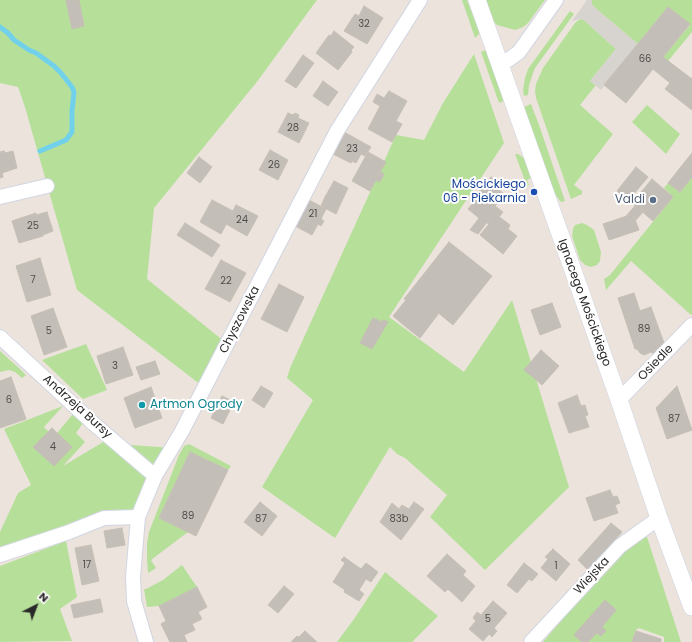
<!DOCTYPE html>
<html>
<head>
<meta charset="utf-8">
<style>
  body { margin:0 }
  #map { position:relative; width:692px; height:642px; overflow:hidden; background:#ebe3dc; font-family:Poppins,sans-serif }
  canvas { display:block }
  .north { position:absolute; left:16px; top:586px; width:40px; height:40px; -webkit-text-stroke:3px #fff; paint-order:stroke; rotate:42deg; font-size:11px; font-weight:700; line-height:16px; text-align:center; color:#292929 }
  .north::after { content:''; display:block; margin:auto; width:14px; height:18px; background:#292929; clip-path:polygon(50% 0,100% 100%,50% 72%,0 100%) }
</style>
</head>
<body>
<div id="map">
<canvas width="692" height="642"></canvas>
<div class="north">N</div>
</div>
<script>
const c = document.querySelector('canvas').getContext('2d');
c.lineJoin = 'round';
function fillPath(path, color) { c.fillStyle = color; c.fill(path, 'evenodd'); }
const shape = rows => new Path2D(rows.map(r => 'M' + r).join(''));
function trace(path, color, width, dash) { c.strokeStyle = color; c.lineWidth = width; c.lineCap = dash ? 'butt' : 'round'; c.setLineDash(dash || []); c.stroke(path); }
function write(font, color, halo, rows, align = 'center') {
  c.font = font + ' Poppins,sans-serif'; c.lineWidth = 4; c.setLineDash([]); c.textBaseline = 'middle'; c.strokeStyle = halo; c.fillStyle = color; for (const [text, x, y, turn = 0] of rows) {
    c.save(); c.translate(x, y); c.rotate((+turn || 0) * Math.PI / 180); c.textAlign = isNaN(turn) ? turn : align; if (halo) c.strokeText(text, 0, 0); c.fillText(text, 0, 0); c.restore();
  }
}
fillPath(shape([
  [0,0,317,0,256,83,154,208,147,279,225,342,205,388,77,290,25,107,18,87,0,83],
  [462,0,467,0,480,33,475,38],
  [486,0,545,0,528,23,523,27,515,30,497,25,493,21],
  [592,0,692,0,692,32,668,61,663,57,690,25,668,7,638,44,594,7,592,4],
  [570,11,574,14,535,68,529,85,528,95,524,96,523,90,525,78,528,69],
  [580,19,584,20,616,49,590,81,596,85,580,105,613,134,574,185,582,191,582,194,571,199,536,98,535,91,536,84,543,68,575,23],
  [486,50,504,101,499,103,481,52],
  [474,54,504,143,389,317,464,372,512,300,569,487,485,570,430,517,447,495,405,458,397,454,390,447,335,538,262,487,313,400,287,378,290,368,396,135,424,140,443,103],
  [531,104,539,125,565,201,561,202,554,193,524,107],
  [647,105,680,134,666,154,632,122],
  [515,154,518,154,524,158,531,178,527,180,529,185,527,186],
  [692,177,692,314,691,315,631,261,606,290,604,279,610,275,673,197,664,188,668,183,680,192],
  [582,223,587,225,594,230,601,252,600,261,597,265,591,267,585,265,580,260,572,236,573,229,575,225],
  [86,344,107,390,83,399,42,360],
  [0,351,20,369,26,375,22,378,15,372,9,370,0,372],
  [63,406,44,427,48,431,52,428,57,433,73,414,83,423,76,433,85,442,63,466,110,438,118,444,172,448,138,517,104,518,0,555,0,532,18,493,31,485,4,429],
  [189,444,231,466,228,470,190,452,159,518,188,532,151,560,156,568,148,573,147,560,147,543,149,532,179,455,184,446],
  [647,537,681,642,664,642,664,637,639,628,636,630,632,642,543,642,561,621,558,613,620,546],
  [66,541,77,597,60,609,72,641,0,642,0,566],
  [182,565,197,587,159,606,147,607,144,589,146,589,163,580],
  [385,572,438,616,412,642,337,642,354,619]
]), '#b6e09a');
fillPath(shape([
  [587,0,592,0,592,4,594,7,638,44,601,90,590,81,616,49,584,20,580,19,572,21]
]), '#d7d3ce');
trace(shape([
  [0,27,8,33,14,40,29,50,36,53,54,66,61,73,72,87,74,92,72,111,72,132,66,140,40,151]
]), '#72d1ea', 5);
const building = shape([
  [66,0,79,0,84,26,72,29,66,0],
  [364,6,383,18,367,44,344,31,355,14,359,16,364,6],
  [668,7,690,24,663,57,692,79,692,110,665,89,670,83,653,69,626,103,604,85,668,7],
  [334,31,354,47,351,50,352,52,338,70,316,53,329,35,331,36,334,31],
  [303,55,314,63,296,88,285,81,303,55],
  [323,81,338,92,328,106,313,96,323,81],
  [389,91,407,101,396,121,402,124,392,142,368,129,380,106,373,102,377,94,384,98,389,91],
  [288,113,293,115,295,113,299,115,298,118,309,123,299,143,278,132,288,113],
  [344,132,371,147,365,156,361,154,356,163,352,161,351,163,333,154,344,132],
  [270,150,288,160,278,180,259,170,270,150],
  [4,151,5,153,13,151,17,168,2,173,3,177,0,178,0,152,4,151],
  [368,152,386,162,380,172,384,174,380,182,376,180,370,191,352,181,368,152],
  [692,153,692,177,680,192,668,183,692,153],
  [199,157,212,167,200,183,187,173,199,157],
  [636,167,648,177,628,201,617,191,636,167],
  [491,177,500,185,498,189,504,194,495,206,503,212,499,217,494,213,478,234,470,230,479,218,468,209,474,202,472,200,491,177],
  [652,179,673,197,653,221,632,203,652,179],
  [334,181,348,188,340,205,325,197,334,181],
  [325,197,340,205,336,214,321,206,325,197],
  [212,200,233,211,221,234,200,222,212,200],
  [309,200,326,209,321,219,324,221,321,226,318,224,312,235,295,226,309,200],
  [236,205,258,216,247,236,226,224,236,205],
  [635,206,643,212,635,221,633,214,626,216,635,206],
  [47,212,53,231,43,235,43,236,19,243,12,221,36,213,36,215,47,212],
  [494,213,510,225,508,229,517,236,503,254,480,235,489,224,487,223,494,213],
  [633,214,639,230,609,240,603,224,633,214],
  [185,223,220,245,212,257,177,235,185,223],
  [449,242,463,253,424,301,426,303,406,327,393,316,406,300,404,299,449,242],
  [463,253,492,276,453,325,424,301,463,253],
  [40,258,51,295,27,302,16,266,40,258],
  [221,260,246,273,230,302,205,289,221,260],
  [279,284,304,297,287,332,261,319,279,284],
  [634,293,640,311,624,316,618,298,634,293],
  [426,303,439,313,420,338,406,327,426,303],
  [552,303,561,327,540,335,531,310,552,303],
  [651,307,664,343,654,354,651,352,644,355,640,353,637,349,635,349,624,316,651,307],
  [53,308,67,347,44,355,31,316,53,308],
  [373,318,382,322,383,320,388,322,372,349,360,343,373,318],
  [123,347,133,375,106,384,97,356,123,347],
  [541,350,550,358,534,378,524,370,541,350],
  [550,358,559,366,542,385,534,378,550,358],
  [155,361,160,374,141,380,136,367,155,361],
  [11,377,26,419,0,428,0,381,11,377],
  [261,386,273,393,264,408,252,400,261,386],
  [677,386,692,430,667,439,656,408,677,386],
  [151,387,162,418,135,428,124,398,151,387],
  [577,395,581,406,585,405,588,415,585,416,589,427,569,433,558,403,577,395],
  [222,396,234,402,223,424,211,418,222,396],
  [52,428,72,447,54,466,33,447,52,428],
  [190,452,228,470,196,536,159,518,190,452],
  [610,490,613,497,617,496,620,503,615,505,618,513,594,521,586,498,610,490],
  [260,502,277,516,262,536,244,522,260,502],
  [414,502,424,509,401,540,380,522,392,503,399,509,402,505,409,509,414,502],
  [611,523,622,532,588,570,578,560,611,523],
  [122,528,125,545,107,548,104,531,122,528],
  [91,545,99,581,82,585,75,548,91,545],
  [553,549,570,564,556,581,541,568,548,559,545,557,553,549],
  [447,554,466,571,463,575,475,586,462,602,448,589,445,592,427,576,447,554],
  [344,557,361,569,366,563,378,572,371,582,366,579,359,590,364,594,359,601,344,592,345,590,333,582,345,563,341,560,344,557],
  [524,563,538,574,532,581,529,579,517,593,507,585,524,563],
  [284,586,294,594,278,613,268,605,284,586],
  [197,587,207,607,198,612,202,619,192,624,195,630,184,635,187,642,170,642,161,624,166,621,159,606,197,587],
  [100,599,103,612,74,618,71,605,100,599],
  [605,600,616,610,602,627,606,631,601,636,597,633,588,642,582,642,574,635,605,600],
  [493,601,507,613,494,628,497,631,492,637,489,634,483,641,469,629,476,621,473,618,477,612,481,615,493,601],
  [305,631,317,642,291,642,297,636,299,637,305,631],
  [636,631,661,639,661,642,632,642,636,631]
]);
fillPath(building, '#c3beb7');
trace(building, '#c6bfb5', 1);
const minor = shape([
  [499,64,508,60,519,52,556,0],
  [0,197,47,186],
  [0,337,94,424,155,476],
  [619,400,692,325],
  [0,555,69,532,104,518,138,517],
  [146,642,134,601,133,577,138,517,155,476,182,431,337,131,420,0],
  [531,642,620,546,659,518]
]);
const tertiary = shape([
  [477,0,619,400,659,518,692,607]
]);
trace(minor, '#d1d5e2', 16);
trace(tertiary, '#d1d5e2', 18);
trace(minor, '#fff', 14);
trace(tertiary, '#fff', 17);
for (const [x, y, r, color] of [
  [534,192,4,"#1a4fb4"],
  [653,200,4,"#5c6f8a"],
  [142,405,4,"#0f9aa8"]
]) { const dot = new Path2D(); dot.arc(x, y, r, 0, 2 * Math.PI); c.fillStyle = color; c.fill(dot); trace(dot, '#fff', 1.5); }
write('10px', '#504e4c', null, [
  ["32",364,24],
  ["66",645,59],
  ["28",293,128],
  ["23",352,149],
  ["26",274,165],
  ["21",313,214],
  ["24",242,220],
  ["25",33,226],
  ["7",33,280],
  ["22",226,281],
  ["89",644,329],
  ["5",49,331],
  ["3",115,366],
  ["6",9,400],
  ["87",674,419],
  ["4",53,447],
  ["89",188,516],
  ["87",261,519],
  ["83b",399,519],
  ["17",87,565],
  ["1",556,566],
  ["5",488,619]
]);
write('12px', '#164399', '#fff', [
  ["Mościckiego",526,185],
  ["06 - Piekarnia",526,199]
], 'right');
write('12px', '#4e5e75', '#fff', [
  ["Valdi",645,200]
], 'right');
write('12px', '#292929', '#fff', [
  ["Ignacego Mościckiego",584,303,70],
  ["Chyszowska",240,320,-63],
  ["Osiedle",656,363,-46],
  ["Andrzeja Bursy",77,407,42],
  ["Wiejska",592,576,-47]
]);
write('12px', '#0d838f', '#fff', [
  ["Artmon Ogrody",150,405]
], 'left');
</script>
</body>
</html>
